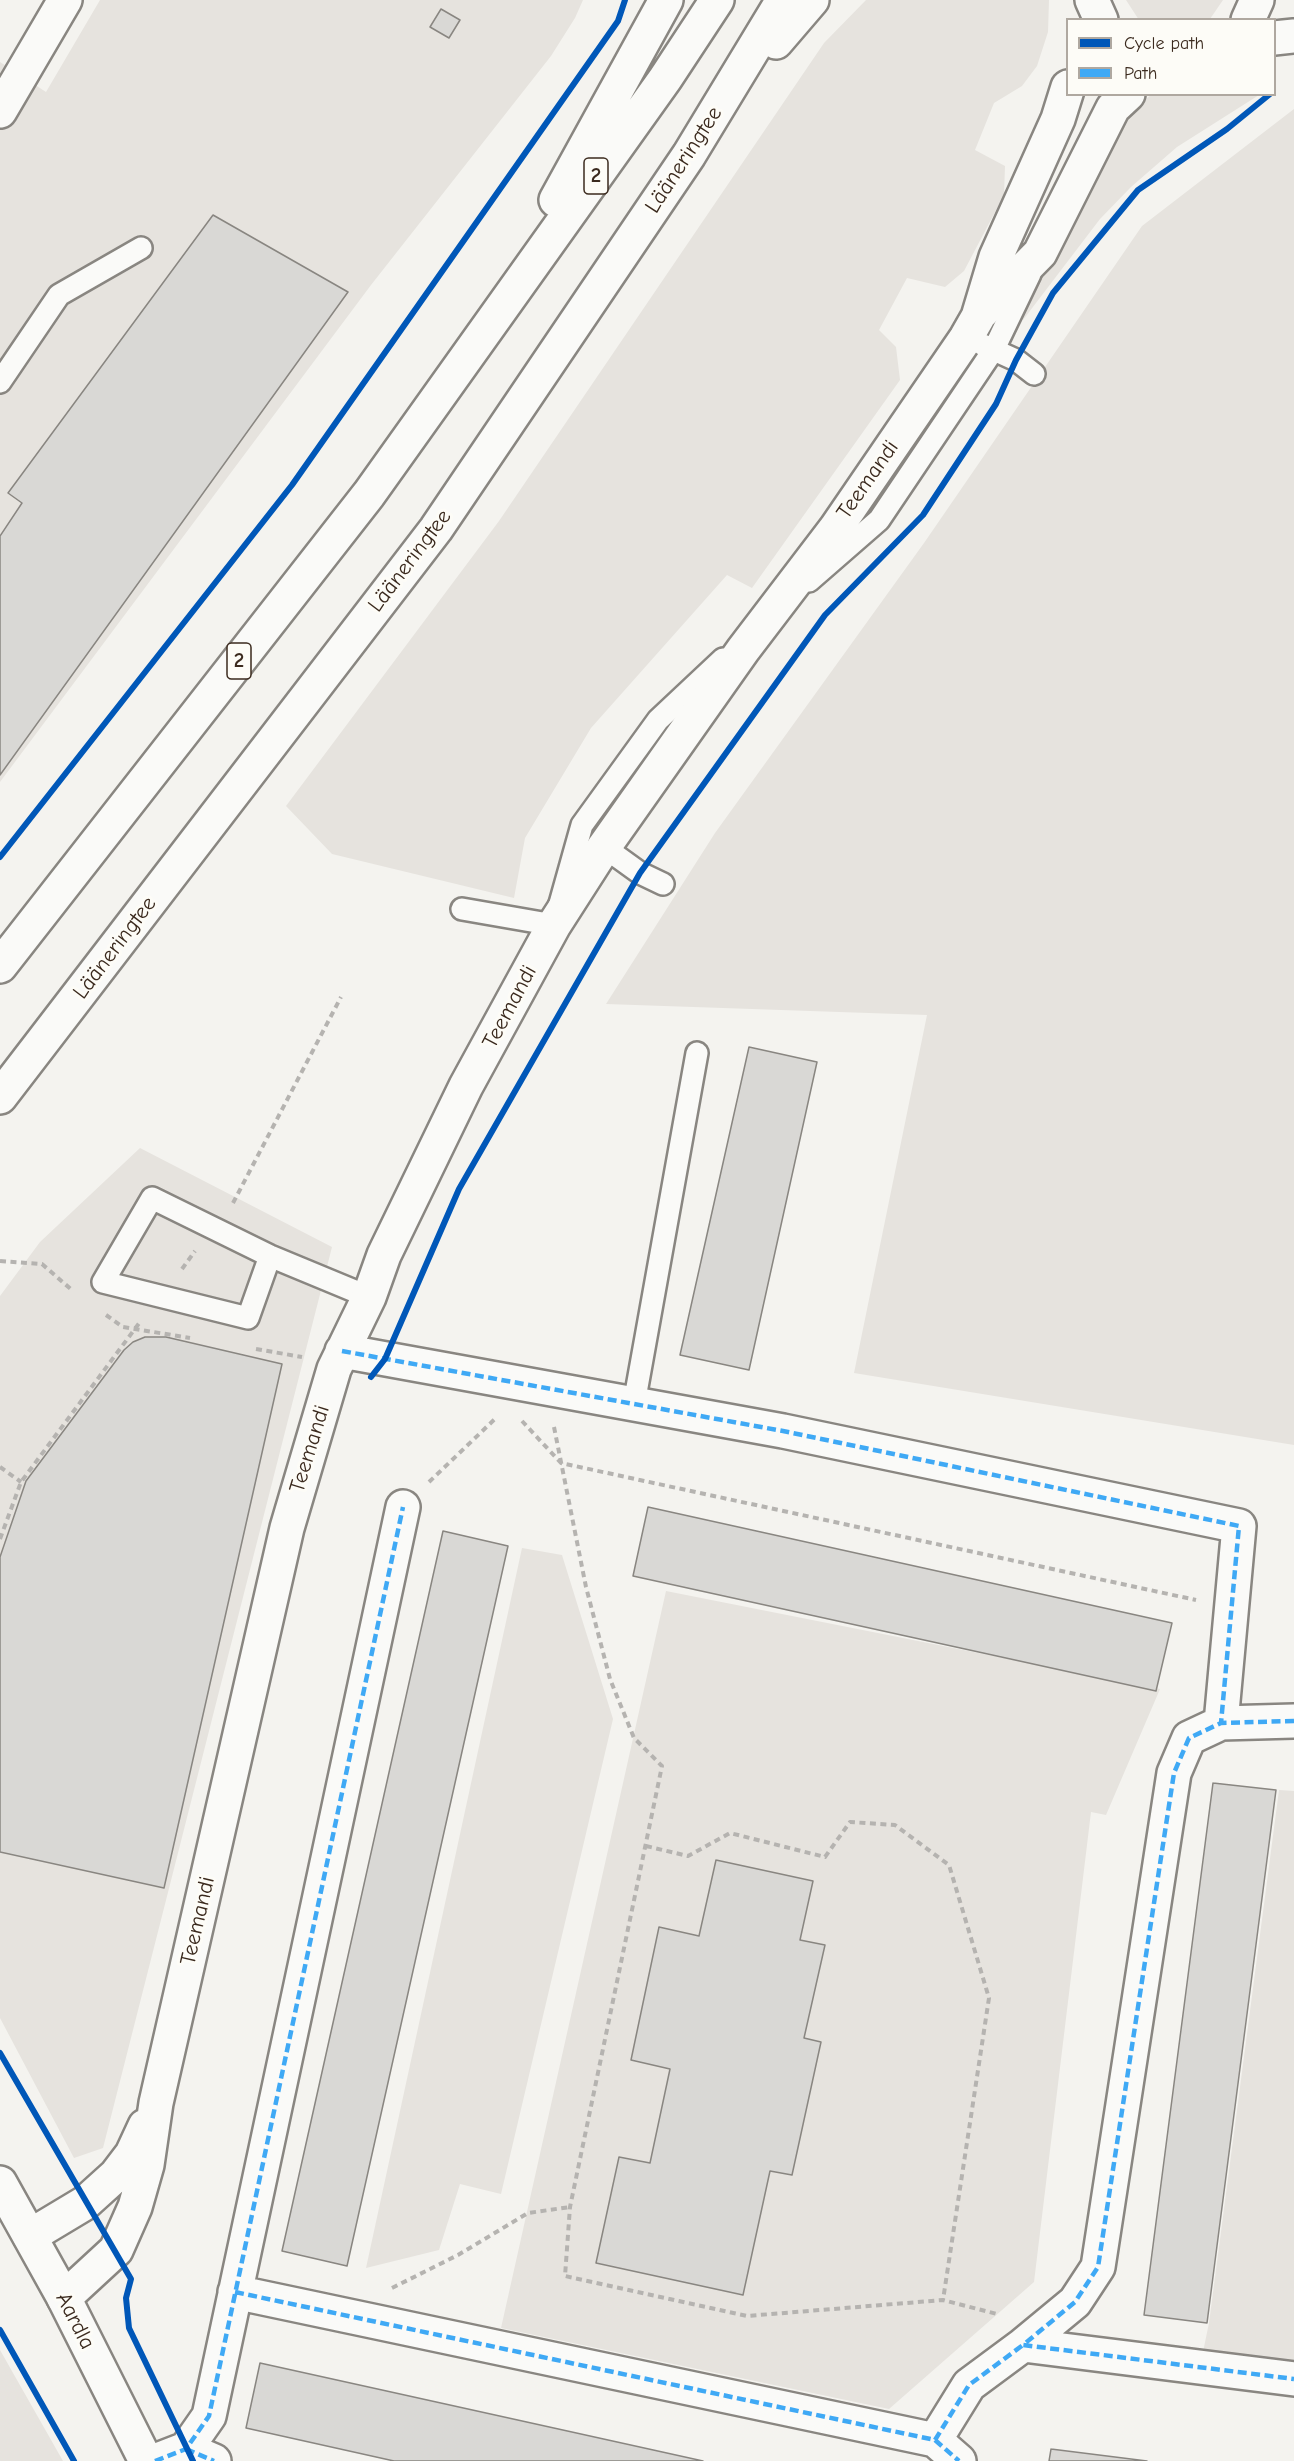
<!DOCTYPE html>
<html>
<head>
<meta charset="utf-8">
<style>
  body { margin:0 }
  #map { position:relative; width:1294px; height:2461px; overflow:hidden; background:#f4f3ef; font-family:"Comic Neue",sans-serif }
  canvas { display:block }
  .legend { position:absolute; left:1066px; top:18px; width:210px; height:78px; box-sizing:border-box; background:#fdfcf7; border:2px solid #afa8a0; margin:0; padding:8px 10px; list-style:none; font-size:18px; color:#3b2a1e }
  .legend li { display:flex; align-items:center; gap:12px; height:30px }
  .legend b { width:30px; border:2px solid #afa8a0 }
</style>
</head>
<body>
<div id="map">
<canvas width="1294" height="2461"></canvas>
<ul class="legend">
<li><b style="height:8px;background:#0057b8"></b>Cycle path</li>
<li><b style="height:8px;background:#3fa9f5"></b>Path</li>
</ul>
</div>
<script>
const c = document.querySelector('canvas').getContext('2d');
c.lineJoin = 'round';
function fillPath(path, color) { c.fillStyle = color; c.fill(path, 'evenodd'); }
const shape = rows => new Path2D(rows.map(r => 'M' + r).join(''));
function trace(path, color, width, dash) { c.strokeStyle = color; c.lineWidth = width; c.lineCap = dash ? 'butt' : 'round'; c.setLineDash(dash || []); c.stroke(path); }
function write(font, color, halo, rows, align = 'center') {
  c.font = font + ' "Comic Neue",sans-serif'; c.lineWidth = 6; c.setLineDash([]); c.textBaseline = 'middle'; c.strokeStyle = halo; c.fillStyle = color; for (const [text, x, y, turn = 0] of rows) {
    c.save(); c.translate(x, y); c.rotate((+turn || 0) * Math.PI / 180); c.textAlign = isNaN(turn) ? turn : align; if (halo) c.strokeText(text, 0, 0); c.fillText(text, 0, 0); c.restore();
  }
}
fillPath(shape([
  [100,0,583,0,575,18,551,56,371,285,0,782,0,62,46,92],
  [866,0,1049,0,1048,32,1037,66,1022,86,994,103,975,150,1005,166,1004,195,964,271,945,287,907,278,879,330,896,347,900,380,752,588,727,575,591,728,525,838,514,898,332,854,286,806,499,521,824,43],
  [1126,0,1223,0,1210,19,1139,20],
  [1151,95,1259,95,1177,147,1131,187,1100,219,1023,320,1024,303,1128,113],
  [1294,109,1294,1445,854,1373,927,1015,606,1004,715,833,924,543,1142,226],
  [140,1148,332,1247,103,2148,74,2158,0,2018,0,1296,40,1242],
  [522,1548,562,1555,613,1719,501,2194,460,2184,439,2250,366,2268],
  [666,1591,1160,1689,1106,1815,1091,1812,1034,2282,889,2409,501,2328],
  [1279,1790,1294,1791,1294,2367,1203,2352,1209,2323],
  [0,2350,63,2461,0,2461]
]), '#e6e3de');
const building = shape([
  [441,9,460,20,449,38,430,27,441,9],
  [213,215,348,292,0,775,0,536,22,503,8,493,213,215],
  [749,1047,817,1062,749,1370,680,1355,749,1047],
  [145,1337,166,1337,282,1364,164,1888,0,1852,0,1557,26,1481,124,1350,133,1342,145,1337],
  [648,1507,1172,1623,1156,1691,633,1576,648,1507],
  [443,1531,508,1546,347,2266,282,2251,443,1531],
  [1213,1783,1276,1790,1207,2323,1144,2315,1213,1783],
  [716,1860,813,1881,800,1940,825,1945,804,2038,821,2042,792,2175,770,2171,743,2295,596,2263,619,2157,650,2163,670,2069,631,2060,659,1927,699,1936,716,1860],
  [260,2363,703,2461,394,2461,246,2428,260,2363],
  [1051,2449,1147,2461,1049,2461,1051,2449]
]);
fillPath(building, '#d9d8d5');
trace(building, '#898681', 1.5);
const service = shape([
  [983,345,1016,360,1034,374],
  [0,382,59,295,141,248],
  [809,581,879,520,994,349,1030,274],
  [604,847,640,873,663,884],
  [462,909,554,925,582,825,658,720,723,659],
  [270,1256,248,1318,103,1282,152,1198,270,1256,369,1297],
  [634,1404,697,1053]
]);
const minor = shape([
  [1092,0,1101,20],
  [1248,20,1257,0],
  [1274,38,1294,36],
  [0,111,65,0],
  [981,313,1040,253,1113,108,1128,94],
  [342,1351,783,1431,1239,1526,1221,1723],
  [1294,1721,1221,1723,1189,1738,1174,1773,1098,2267,1075,2302,1023,2345,1294,2379],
  [30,2236,85,2203,116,2175,132,2154,145,2126],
  [235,2292,935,2440,959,2461],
  [64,2298,116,2250,135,2207,147,2165,156,2103,287,1528,334,1369,369,1297,384,1255,466,1086,554,925,604,847,743,650,836,528,966,338,978,317,996,257,1058,119,1068,87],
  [935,2440,969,2385,1023,2345],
  [186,2449,214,2461],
  [155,2461,186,2449,209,2416,403,1507]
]);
const tertiary = shape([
  [0,2183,64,2298,146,2461]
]);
const trunk = shape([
  [776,42,812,0],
  [556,200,666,0],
  [0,966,369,494,665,79,717,0],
  [0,1097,436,529,689,155,783,0]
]);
trace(service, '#898681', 26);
trace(minor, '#898681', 38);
trace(tertiary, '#898681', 38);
trace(trunk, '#898681', 38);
trace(shape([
  [233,1203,341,997],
  [0,1261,42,1264,73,1291],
  [182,1269,195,1251],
  [106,1315,123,1327,190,1338],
  [256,1349,302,1357],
  [522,1421,561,1463,1196,1600],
  [554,1427,586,1587,610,1679,634,1738,662,1766,570,2207,565,2276,747,2316,943,2300,997,2314],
  [0,1467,21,1482],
  [429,1482,497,1417],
  [0,1539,21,1482,140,1322],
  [646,1846,688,1856,730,1833,825,1857,850,1822,895,1825,949,1865,989,1998,943,2300],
  [392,2288,458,2255,528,2213,570,2207]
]), '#b5b3b0', 4, [6, 4.5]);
trace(service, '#fafaf8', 21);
trace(minor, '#fafaf8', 33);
trace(tertiary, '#fafaf8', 33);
trace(trunk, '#fafaf8', 33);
trace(shape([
  [342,1351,783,1431,1239,1526,1221,1723],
  [1294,1721,1221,1723,1189,1738,1174,1773,1098,2267,1075,2302,1023,2345,1294,2379],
  [235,2292,935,2440,959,2461],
  [935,2440,969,2385,1023,2345],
  [186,2449,214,2461],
  [155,2461,186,2449,209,2416,403,1507]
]), '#3fa9f5', 4.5, [9, 4.5]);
trace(shape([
  [0,857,292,485,618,21,625,0],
  [371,1377,385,1359,459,1189,640,873,825,615,923,515,996,404,1016,360,1053,293,1138,190,1227,129,1270,94],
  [0,2053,131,2279,126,2298,129,2328,193,2461],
  [0,2330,74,2461]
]), '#0057b8', 6);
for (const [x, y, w] of [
  [596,176,24],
  [239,661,24]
]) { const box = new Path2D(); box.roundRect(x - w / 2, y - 18, w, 36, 4.5); c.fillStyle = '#fdfcf7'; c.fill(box); trace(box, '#3b2a1e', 1.5); }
write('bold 21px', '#3b2a1e', null, [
  ["2",596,176],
  ["2",239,661]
]);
write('22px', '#3b2a1e', '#fdfcf7', [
  ["Lääneringtee",684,160,-57],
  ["Teemandi",868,480,-55],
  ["Lääneringtee",410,561,-53],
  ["Lääneringtee",115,948,-53],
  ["Teemandi",510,1007,-62],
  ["Teemandi",310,1449,-73],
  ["Teemandi",198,1921,-77],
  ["Aardla",75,2321,63]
]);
</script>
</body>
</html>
